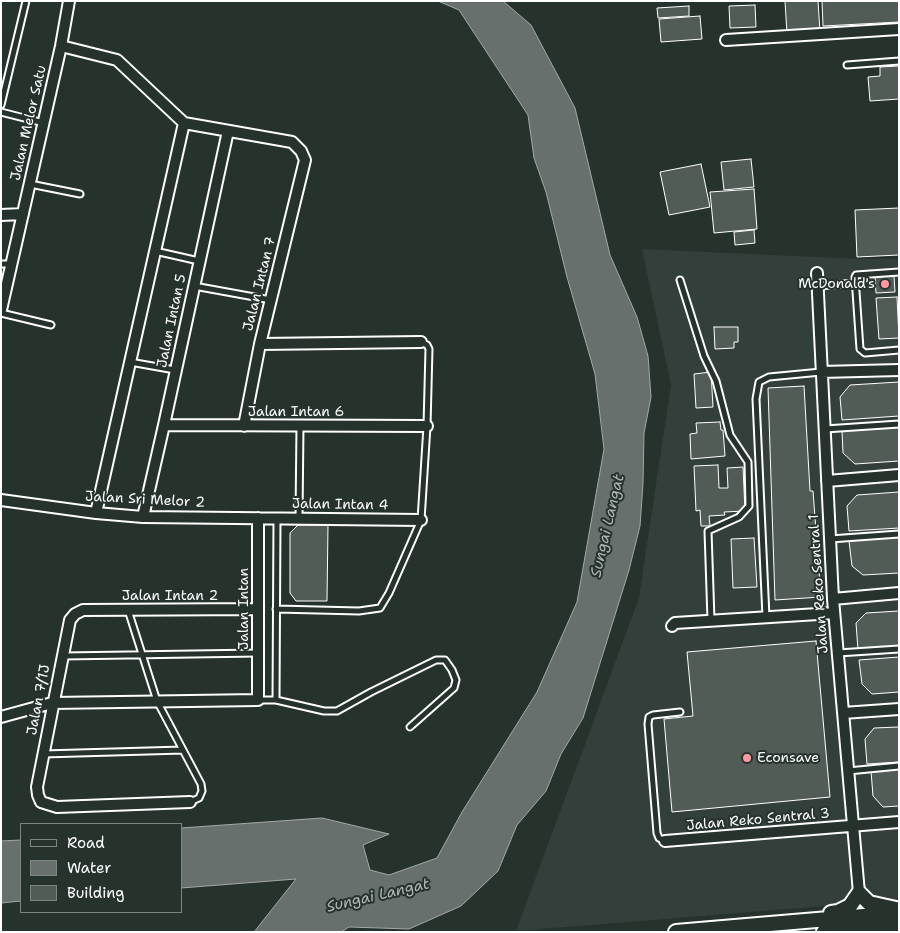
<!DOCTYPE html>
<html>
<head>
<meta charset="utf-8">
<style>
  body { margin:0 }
  #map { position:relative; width:900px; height:933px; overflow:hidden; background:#26332d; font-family:"Shantell Sans",sans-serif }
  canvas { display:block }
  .frame { position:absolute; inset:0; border:2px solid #fff; pointer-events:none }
  .legend { position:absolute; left:20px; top:823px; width:162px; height:90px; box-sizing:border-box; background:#26332d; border:1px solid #7d8581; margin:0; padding:6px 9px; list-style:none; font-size:15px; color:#fff }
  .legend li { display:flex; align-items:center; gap:10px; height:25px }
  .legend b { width:25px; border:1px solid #7d8581 }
</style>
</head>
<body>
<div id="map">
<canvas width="900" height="933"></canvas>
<div class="frame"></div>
<ul class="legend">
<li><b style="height:6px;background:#26332d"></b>Road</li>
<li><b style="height:14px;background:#67706c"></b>Water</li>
<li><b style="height:14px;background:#515c57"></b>Building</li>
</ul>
</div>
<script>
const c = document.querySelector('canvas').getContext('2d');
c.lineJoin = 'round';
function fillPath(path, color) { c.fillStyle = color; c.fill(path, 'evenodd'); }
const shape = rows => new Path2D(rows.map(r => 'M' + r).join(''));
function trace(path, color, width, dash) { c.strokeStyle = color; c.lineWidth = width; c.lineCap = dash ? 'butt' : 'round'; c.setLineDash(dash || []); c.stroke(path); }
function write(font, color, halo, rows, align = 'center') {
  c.font = font + ' "Shantell Sans",sans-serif'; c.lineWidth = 4; c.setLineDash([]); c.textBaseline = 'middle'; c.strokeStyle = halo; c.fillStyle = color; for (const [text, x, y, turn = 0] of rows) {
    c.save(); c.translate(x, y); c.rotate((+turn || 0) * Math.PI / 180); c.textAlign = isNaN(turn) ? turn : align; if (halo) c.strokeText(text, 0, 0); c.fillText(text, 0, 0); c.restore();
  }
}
fillPath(shape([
  [642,249,858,259,899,259,899,900,516,931,639,598,671,385]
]), '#333f3a');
const water = shape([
  [438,1,503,1,531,25,575,108,610,255,637,317,648,356,651,397,644,433,643,483,640,526,629,570,583,718,561,754,546,791,517,825,498,871,461,906,409,929,349,927,341,932,254,932,296,879,181,888,181,828,322,818,389,834,363,845,370,870,389,875,437,858,462,812,537,692,577,602,604,449,595,374,567,277,546,192,534,158,528,115,459,10,438,1],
  [21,840,21,901,1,903,1,841,21,840]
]);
fillPath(water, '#67706c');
trace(water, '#a4a9a7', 1);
const building = shape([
  [785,1,818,1,820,32,787,34,785,1],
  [822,1,899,1,899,22,823,26,822,1],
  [755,5,756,27,730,28,729,6,755,5],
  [689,6,689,16,658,18,657,8,689,6],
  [700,16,702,39,661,42,659,19,700,16],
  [899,66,899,99,870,101,868,77,880,76,880,67,899,66],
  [751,159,754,187,724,190,721,162,751,159],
  [701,164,710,207,669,215,660,172,701,164],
  [754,189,757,229,714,233,710,192,754,189],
  [899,208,899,255,857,257,855,210,899,208],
  [754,230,755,243,735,245,734,232,754,230],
  [894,276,895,292,876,293,875,277,894,276],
  [897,297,899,338,879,339,876,298,897,297],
  [714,327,738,327,738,342,734,342,734,348,715,349,714,327],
  [711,372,713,407,696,408,694,374,711,372],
  [899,382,899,416,842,420,840,397,850,385,899,382],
  [804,386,810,491,813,491,821,597,775,600,768,388,804,386],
  [720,422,721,430,723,430,725,456,691,459,690,434,697,433,696,423,720,422],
  [899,427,899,461,855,464,843,453,842,431,899,427],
  [718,465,719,488,728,488,727,468,743,467,745,511,724,512,725,515,709,516,710,526,701,526,700,510,696,511,694,466,718,465],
  [899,492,899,528,849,531,847,506,857,495,899,492],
  [298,525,328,525,327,601,296,601,290,593,290,533,298,525],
  [899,537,899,573,863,575,852,566,849,541,899,537],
  [754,538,757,587,733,588,731,539,754,538],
  [899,611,899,647,858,650,856,623,866,613,899,611],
  [816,641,830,797,672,812,664,719,693,716,687,652,816,641],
  [899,657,899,692,872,694,862,684,859,660,899,657],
  [899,727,899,762,867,764,865,739,874,728,899,727],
  [899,769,899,806,883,807,873,796,871,771,899,769]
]);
fillPath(building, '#515c57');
trace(building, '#fff', 1);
const service = shape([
  [847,65,899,61],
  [1,105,26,1],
  [1,112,44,123],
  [30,184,80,194],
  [155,251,199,261],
  [1,264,12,264],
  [899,272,856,275,855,277,860,349,865,353,899,350],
  [680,280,704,356,716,381,730,435,748,462,749,506,739,517,708,531,711,620],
  [194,286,271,300],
  [818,286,855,283],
  [1,313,51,325],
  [130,362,175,370],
  [825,429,899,424],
  [299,518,300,426],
  [830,539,899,534],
  [276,609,359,611,380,608,389,593,421,520,427,426,429,349,427,345,421,342],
  [128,610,157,701,201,784,202,791,199,798,190,802],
  [766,617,756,399,759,382,769,377,821,372],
  [838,653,899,649],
  [63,656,258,653],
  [258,700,276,700,324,711,337,711,371,692,436,660,445,660,452,670,456,680,454,688,410,727],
  [276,700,277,518],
  [43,754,183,750],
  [848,771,899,766],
  [665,841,659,838,657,833,648,724,649,717,653,715,680,712]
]);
const minor = shape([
  [726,40,899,29],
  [61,46,117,60,184,123,96,513],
  [184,123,292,142,301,151,305,160,260,344,244,426],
  [1,215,23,214],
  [817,273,833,599,859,893],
  [1,310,61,46,69,1],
  [260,344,421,342],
  [821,372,899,370],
  [164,425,427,426],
  [827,481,899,475],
  [1,500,96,513,143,517,421,520],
  [143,517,164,425,228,131],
  [833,599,899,593],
  [672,626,675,623,834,613],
  [843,713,899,709],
  [1,717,52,703,258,700,258,518],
  [190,802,57,807,41,802,38,795,37,787,70,620,75,614,83,610,258,609],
  [665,841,899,822]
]);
const secondary = shape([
  [831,913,838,912,850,906,859,893,869,903,896,909],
  [676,932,899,913],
  [824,932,899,925]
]);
trace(service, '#fff', 9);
trace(minor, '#fff', 14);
trace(secondary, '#fff', 18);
trace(service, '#26332d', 5);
trace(minor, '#26332d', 10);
trace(secondary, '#26332d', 14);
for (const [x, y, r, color] of [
  [885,284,5,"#ff9aa2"],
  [747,758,5,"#ff9aa2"]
]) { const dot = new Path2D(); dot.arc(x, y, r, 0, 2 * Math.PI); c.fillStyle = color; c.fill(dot); trace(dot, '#26332d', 2); }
write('14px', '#fff', '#26332d', [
  ["Jalan Melor Satu",29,123,-77],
  ["Jalan Intan 7",260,284,-76],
  ["Jalan Intan 5",172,321,-78],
  ["Jalan Intan 6",296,412],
  ["Jalan Sri Melor 2",145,500,3],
  ["Jalan Intan 4",340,505,1],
  ["Jalan Reko Sentral 1",819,584,-94],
  ["Jalan Intan 2",170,596],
  ["Jalan Intan",244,609,-90],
  ["Jalan 7/1J",39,700,-79],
  ["Jalan Reko Sentral 3",758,820,-5]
]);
write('14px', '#fff', '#26332d', [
  ["McDonald's",875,284],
  ["Econsave",757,758,"left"]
], 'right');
write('italic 15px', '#b3b8b6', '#26332d', [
  ["Sungai Langat",608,526,-77],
  ["Sungai Langat",378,896,-13]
]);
</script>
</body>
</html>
